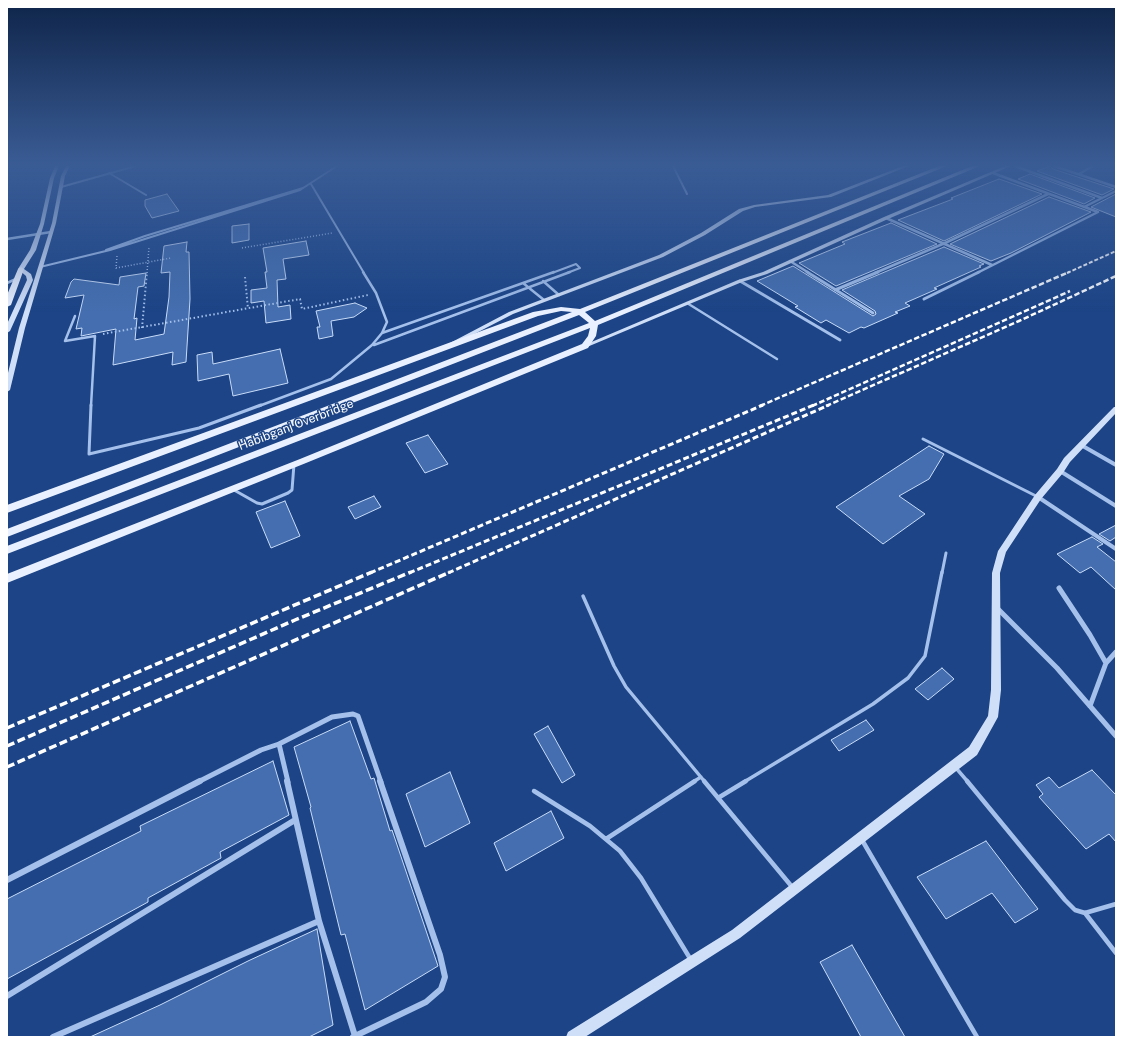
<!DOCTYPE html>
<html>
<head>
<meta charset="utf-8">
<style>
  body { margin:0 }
  #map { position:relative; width:1123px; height:1044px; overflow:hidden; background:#1c4486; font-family:"Public Sans",sans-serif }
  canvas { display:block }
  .frame { position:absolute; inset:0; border:8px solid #fff; pointer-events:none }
</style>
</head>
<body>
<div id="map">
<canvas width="1123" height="1044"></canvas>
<div class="frame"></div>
</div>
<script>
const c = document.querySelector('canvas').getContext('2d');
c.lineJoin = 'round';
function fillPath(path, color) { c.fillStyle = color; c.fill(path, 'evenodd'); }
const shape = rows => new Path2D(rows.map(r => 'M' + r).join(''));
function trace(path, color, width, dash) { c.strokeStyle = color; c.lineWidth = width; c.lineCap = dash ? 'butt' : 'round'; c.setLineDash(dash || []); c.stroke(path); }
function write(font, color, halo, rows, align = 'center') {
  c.font = font + ' "Public Sans",sans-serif'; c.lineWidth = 3; c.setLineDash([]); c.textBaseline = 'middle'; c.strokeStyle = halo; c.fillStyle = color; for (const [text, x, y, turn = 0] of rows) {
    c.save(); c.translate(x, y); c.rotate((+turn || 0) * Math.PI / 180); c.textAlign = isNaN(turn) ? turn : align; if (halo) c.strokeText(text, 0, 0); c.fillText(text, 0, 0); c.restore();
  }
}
const building = shape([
  [1050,166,1053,169,1114,189,1102,195,1037,171,1050,166],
  [1030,174,1095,198,1084,204,1018,179,1030,174],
  [999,179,1042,194,944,241,898,220,953,199,951,198,999,179],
  [167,194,179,211,152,218,145,206,145,200,167,194],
  [1116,194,1116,217,1091,207,1116,194],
  [1049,197,1091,212,1011,253,991,261,950,244,1049,197],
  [891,223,937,244,836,286,799,263,845,244,842,242,891,223],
  [249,224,249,240,232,243,232,226,249,224],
  [306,241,309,255,283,259,286,279,277,280,278,307,290,305,291,319,266,323,264,301,251,303,251,290,267,288,265,272,267,272,263,248,306,241],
  [187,242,186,252,189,252,190,299,186,362,172,365,173,352,113,365,116,329,81,336,82,328,76,329,84,295,65,298,71,282,74,279,119,285,120,277,146,273,144,286,138,287,134,319,137,318,135,340,164,334,169,297,170,272,161,273,164,246,187,242],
  [944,247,984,264,979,266,981,267,934,288,937,289,905,303,910,306,895,312,898,313,864,328,861,327,849,333,826,320,821,323,795,307,798,306,757,281,793,266,873,316,876,314,875,311,842,290,944,247],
  [355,303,367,308,354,317,331,321,333,336,319,339,317,327,320,327,316,311,355,303],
  [280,349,288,383,233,396,229,374,198,381,197,355,212,352,213,364,280,349],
  [428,435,448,464,425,473,406,443,428,435],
  [929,446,944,454,929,479,899,496,925,514,883,544,836,507,929,446],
  [374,496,381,507,355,519,348,507,374,496],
  [285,501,300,536,271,548,256,512,285,501],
  [1116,525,1116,537,1110,541,1099,534,1116,525],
  [1092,537,1103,544,1097,547,1116,562,1116,590,1091,567,1080,573,1057,554,1092,537],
  [942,668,954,679,928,700,915,689,942,668],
  [866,720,874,730,839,751,831,740,866,720],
  [350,721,371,779,374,778,390,831,392,830,438,966,365,1010,345,934,341,935,310,808,311,807,294,747,350,721],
  [548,726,575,775,562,783,534,734,548,726],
  [273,761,289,815,220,852,221,858,148,898,148,902,7,979,7,899,141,831,140,826,273,761],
  [1092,770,1116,795,1116,842,1109,834,1086,849,1039,797,1043,794,1036,785,1049,777,1059,788,1092,770],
  [450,772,470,823,425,847,406,794,450,772],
  [551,811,564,838,506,871,494,843,551,811],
  [986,841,1038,909,1015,923,992,893,946,919,917,877,986,841],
  [317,929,333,1025,309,1037,90,1037,160,1005,248,961,317,929],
  [852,945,905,1037,861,1037,820,962,852,945]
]);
fillPath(building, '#446eaf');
trace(building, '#c9dcf8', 1);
trace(shape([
  [242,248,332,233],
  [117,256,116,268,171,258],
  [147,273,149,247]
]), '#a4c0eb', 1.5, [1, 2]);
trace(shape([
  [245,277,248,309],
  [142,328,147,272],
  [103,334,300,299,302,309,368,295]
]), '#a4c0eb', 2, [1.5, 2.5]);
trace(shape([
  [673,166,687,194],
  [109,173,146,195],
  [311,184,364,273],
  [61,187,136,166],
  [106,250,145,236,303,188],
  [40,267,110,250,300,190,337,166],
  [552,273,576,264,580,268,567,273]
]), '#a4c0eb', 2);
trace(shape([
  [543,281,559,295],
  [7,283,16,279],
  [523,283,544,300],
  [687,303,777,359],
  [75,316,65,341,95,336,91,406],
  [382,333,554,272],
  [374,345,570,272],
  [259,406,331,379,372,345,382,333,387,322,376,293,363,272]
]), '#a4c0eb', 2.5);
trace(shape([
  [91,405,89,454,199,428,261,405],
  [923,439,1038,497],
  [234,490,257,503,262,504,288,493,292,490,294,464],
  [942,573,946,553]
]), '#a4c0eb', 3);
trace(shape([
  [583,596,614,666,626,687,705,782],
  [956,768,968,782],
  [693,782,701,777],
  [744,782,873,704,908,678,925,656,942,572]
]), '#a4c0eb', 3.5);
trace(shape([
  [704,781,793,888],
  [967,781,1065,900,1075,910,1085,913,1116,904],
  [534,791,590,826,620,851,641,878,691,960],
  [718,798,746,781],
  [606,839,695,781],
  [862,840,977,1037],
  [1085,913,1116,953]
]), '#a4c0eb', 4.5);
trace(shape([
  [1015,166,1102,198],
  [1054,166,1116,187],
  [1079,174,1093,166],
  [1084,207,1116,191],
  [886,218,992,265],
  [7,239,51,232],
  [790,261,809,273],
  [875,273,945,243,1048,194],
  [977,273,1098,212,993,173]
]), '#a4c0eb', 2.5);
trace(shape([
  [807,272,873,313],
  [740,281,840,340],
  [835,290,878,272],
  [924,299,979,272]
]), '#a4c0eb', 3);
trace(shape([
  [1081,445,1116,465],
  [1060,471,1116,506],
  [1038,497,1116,549]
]), '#a4c0eb', 4);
trace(shape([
  [1059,588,1090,635,1106,663,1090,706],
  [997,608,1057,668,1116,736],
  [1106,663,1116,652],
  [279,744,332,717,353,714,358,716,381,782],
  [198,782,261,750,279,744,288,782]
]), '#a4c0eb', 5);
trace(shape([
  [7,880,200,781],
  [319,921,355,1036],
  [7,996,295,820],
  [53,1037,319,921,287,781],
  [353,1037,426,1002,441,989,445,977,440,955,380,781]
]), '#a4c0eb', 6);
fillPath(shape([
  [55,166,59,166,54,178,44,224,36,250,24,269,31,274,33,280,10,331,7,333,7,324,27,280,26,276,18,269,30,250,40,224,50,178,55,166],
  [66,166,70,166,65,176,56,223,25,328,10,390,7,392,7,377,19,328,52,223,61,176,66,166],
  [903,166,909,166,831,197,755,207,743,211,705,235,663,257,513,314,455,344,453,345,450,343,509,312,659,255,701,233,739,209,754,205,828,195,903,166],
  [1005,166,1011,166,888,219,767,274,742,282,587,347,585,348,582,346,738,280,763,272,884,217,1005,166],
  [1114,407,1116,407,1116,413,1070,462,1063,473,1041,499,1006,552,1000,573,1001,690,998,717,977,755,740,938,585,1037,566,1037,568,1032,732,930,969,747,988,716,991,690,992,573,998,551,1035,495,1057,469,1064,458,1114,407]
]), '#d0dff8');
fillPath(shape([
  [939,166,947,166,585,312,595,321,972,166,980,166,598,325,596,336,588,348,306,463,7,583,7,574,300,459,582,344,588,336,590,328,7,554,7,546,589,323,579,315,7,537,7,529,572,312,561,311,538,316,7,513,7,505,533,312,561,307,580,309,939,166],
  [21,267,24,269,11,305,7,307,7,295,18,269,21,267]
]), '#e9f0ff');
trace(shape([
  [1067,273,1116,251]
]), '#fff', 2, [4, 2]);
trace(shape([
  [760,406,1069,272],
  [812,406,1070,291],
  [826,406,1019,321,1116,276]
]), '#fff', 2.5, [5.5, 2.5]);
trace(shape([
  [370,573,763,405],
  [409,573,814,405],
  [448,573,829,405]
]), '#fff', 3, [6, 3]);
trace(shape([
  [7,728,372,572],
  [7,746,295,620,411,572],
  [7,767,450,572]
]), '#fff', 3.5, [8, 3.5]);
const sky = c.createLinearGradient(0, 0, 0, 312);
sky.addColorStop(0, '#0f254a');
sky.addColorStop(0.53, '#3a5c95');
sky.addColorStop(1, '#3a5c9500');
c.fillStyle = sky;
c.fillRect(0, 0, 1123, 312);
write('12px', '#fff', '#1c4486', [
  ["Habibganj Overbridge",296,425,-21]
]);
</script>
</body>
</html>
